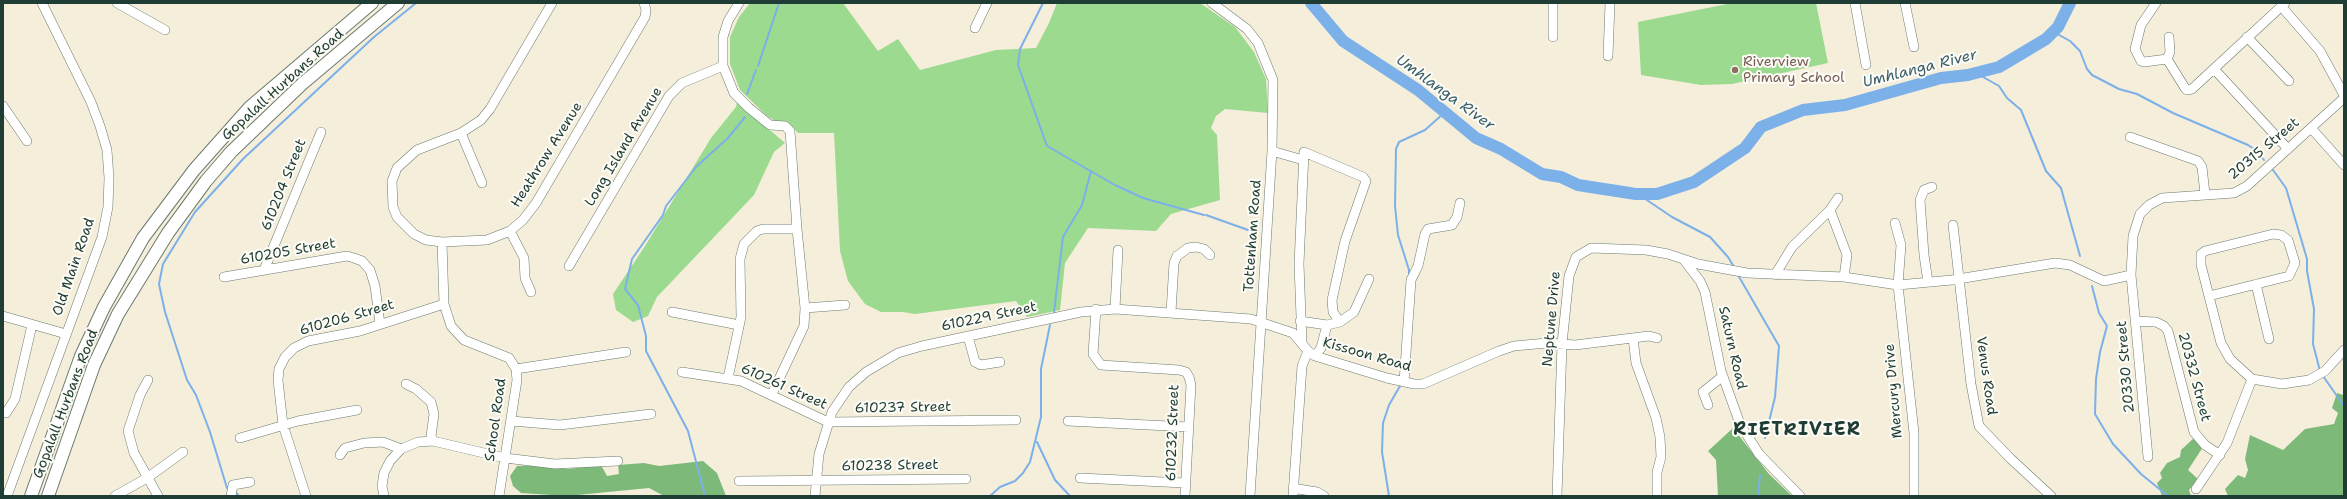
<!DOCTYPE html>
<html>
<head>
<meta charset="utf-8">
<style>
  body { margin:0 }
  #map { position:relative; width:2347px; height:499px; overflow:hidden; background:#f5eedb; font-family:"Shantell Sans",sans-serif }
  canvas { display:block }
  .frame { position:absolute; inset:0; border:4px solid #1f3d34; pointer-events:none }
</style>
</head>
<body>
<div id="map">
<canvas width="2347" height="499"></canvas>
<div class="frame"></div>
</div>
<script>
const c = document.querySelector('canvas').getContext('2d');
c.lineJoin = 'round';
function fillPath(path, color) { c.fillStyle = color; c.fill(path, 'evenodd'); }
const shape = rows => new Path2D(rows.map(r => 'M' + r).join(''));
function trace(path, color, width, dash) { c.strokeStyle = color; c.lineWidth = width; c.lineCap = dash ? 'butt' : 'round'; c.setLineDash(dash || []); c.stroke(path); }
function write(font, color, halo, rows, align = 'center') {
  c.font = font + ' "Shantell Sans",sans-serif'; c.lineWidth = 4; c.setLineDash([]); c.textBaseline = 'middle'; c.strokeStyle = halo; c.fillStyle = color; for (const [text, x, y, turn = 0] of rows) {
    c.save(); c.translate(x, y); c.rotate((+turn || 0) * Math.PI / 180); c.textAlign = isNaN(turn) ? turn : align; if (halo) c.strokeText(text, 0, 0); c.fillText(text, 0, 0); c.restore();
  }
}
fillPath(shape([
  [750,3,843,3,878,51,898,39,920,70,996,50,1036,48,1049,23,1057,3,1200,3,1235,27,1254,52,1266,79,1268,113,1225,109,1216,116,1211,128,1217,135,1220,200,1171,214,1156,231,1088,228,1065,263,1060,310,1027,317,1016,301,915,314,903,312,881,312,865,304,848,281,840,251,834,133,798,133,787,121,775,121,766,115,740,90,730,64,730,37,739,17],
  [1732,3,1816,3,1828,63,1732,84,1701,85,1641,75,1638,22],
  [737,102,785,143,774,152,754,195,657,297,648,316,633,322,616,310,613,294,645,246,711,138,736,107]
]), '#9cda90');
fillPath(shape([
  [2337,393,2343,395,2344,393,2344,496,2228,496,2225,489,2238,475,2245,478,2248,470,2245,459,2250,435,2283,450,2305,429,2334,424,2338,413,2332,408],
  [1733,428,1769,474,1792,496,1718,496,1716,460,1708,451],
  [2194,438,2203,447,2188,470,2198,479,2189,490,2191,496,2162,496,2157,483,2162,478,2160,473,2167,463,2180,457,2181,450],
  [703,461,717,473,726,496,664,496,649,488,567,496,521,493,513,486,510,476,517,466,541,465,568,469,601,465,607,476,619,474,618,465,644,463,659,466]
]), '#7dba7a');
trace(shape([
  [1043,3,1020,49,1018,65,1047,146,1115,185,1143,198,1204,215],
  [2052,31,2070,41,2080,51,2087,69,2092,75,2119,89,2137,94,2173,113,2248,145,2257,151,2264,160],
  [758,66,779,3],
  [1976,73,1999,86,2007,98,2021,110,2046,171,2061,188,2080,256],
  [747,94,756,70],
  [2273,170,2286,188,2307,259,2307,271,2314,309,2313,344,2320,371],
  [1638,194,1672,217,1710,237,1728,257,1734,267],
  [1206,215,1248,230],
  [1738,275,1779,346,1775,397,1765,438],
  [1409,276,1409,270,1398,235,1395,206,1396,149,1399,142,1425,130,1444,113],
  [2092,286,2099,313,2107,326,2100,352,2096,379,2095,414,2113,444,2141,474,2168,496],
  [1054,312,1063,237,1082,205,1091,171],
  [2323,376,2344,406],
  [1037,442,1055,480,1070,496],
  [227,488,210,432,196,395,187,380,165,312,159,284,163,264,195,212,243,159,374,37,416,3],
  [235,491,239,496],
  [705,496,688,431,646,351,646,336,638,305,625,289,632,259,663,215,666,206,696,167,728,138,745,117],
  [990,496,1000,487,1015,481,1023,473,1030,462,1041,417,1041,369,1050,325],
  [1389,496,1382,452,1383,423,1389,405,1400,386],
  [1758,496,1760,475]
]), '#7cb0e9', 2);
trace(shape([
  [1311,3,1343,41,1418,90,1476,138,1501,149,1542,174,1561,177,1578,185,1636,194,1657,194,1694,182,1745,148,1761,127,1803,110,1845,105,1941,78,1968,75,1999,67,2046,39,2058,27,2070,3]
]), '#7cb0e9', 12);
const minor = shape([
  [117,3,165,30],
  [552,3,490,109,481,120,461,133,417,150,397,168,392,181,393,207,397,217,414,234,426,240,442,242,487,240,510,231,523,220,536,203,645,17,646,10,644,3],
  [739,3,728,21,723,37,723,66,734,93,749,108,770,125,785,126,790,131,797,229],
  [1212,3,1247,29,1258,43,1273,80,1272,151,1250,496],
  [1855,3,1866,65],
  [1905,3,1914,47],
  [2156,3,2141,25,2135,49,2141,61,2144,62,2167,59],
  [2281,6,2320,51,2344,95],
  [975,28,987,3],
  [1553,37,1553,3],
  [2169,37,2170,52,2167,59,2185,88,2187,90,2192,89,2285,3],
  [2247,37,2289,81],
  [1608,56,1610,3],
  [2214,69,2288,149],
  [3,106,27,141],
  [2311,128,2344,165],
  [461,133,482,183],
  [2130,137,2198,161,2202,167,2205,194],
  [1272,151,1303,160],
  [1830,210,1847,255,1844,277],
  [1895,223,1901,245,1898,285,1914,433,1914,496],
  [1953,225,1971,384,1979,426,2011,459,2051,496],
  [510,231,524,258,525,278,531,292],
  [442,242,444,304,451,326,464,340,509,358,516,369,517,380,499,496],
  [1684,260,1700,281,1705,292,1721,371,1740,424,1759,454,1800,496],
  [569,266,669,96,682,83,723,66],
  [264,270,321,132],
  [1775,275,1792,247,1830,210,1838,198],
  [224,277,347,256,354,258,362,261,370,270,375,286,380,324],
  [1928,282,1924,255,1920,200,1924,190,1932,187],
  [2256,284,2269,339],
  [2209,296,2289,276,2295,263,2288,240,2281,235,2273,234,2205,251,2201,254,2201,265,2221,343,2230,359,2252,379,2282,384,2309,380,2325,371,2344,350],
  [805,308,845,305],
  [1096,309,1093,354,1101,365,1179,370,1186,372,1189,377,1191,385,1185,496],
  [1115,309,1118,250],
  [672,312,739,325],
  [1171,312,1174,263,1177,256,1188,248,1196,247,1204,249,1210,255],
  [3,316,66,334],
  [1300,321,1327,325,1340,322,1354,312,1369,279],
  [2135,321,2156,322,2164,326,2168,331,2194,432,2205,445,2220,455],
  [968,336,975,362,981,365,1000,362],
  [1633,338,1636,363,1656,418,1660,437,1661,457,1657,472,1657,496],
  [1302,343,1299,264,1304,152,1363,177,1366,181,1345,241,1332,300,1333,312,1340,322],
  [1315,356,1321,348,1327,325],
  [516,369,626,352],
  [682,372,741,381,828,422,1016,420],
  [728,378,741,317,740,259,744,244,757,231,763,229,797,229,805,308,804,326,772,394],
  [148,380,140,395,128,431,134,453,158,496],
  [1404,382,1411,280,1418,266,1425,234,1428,229,1452,225,1457,217,1460,203],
  [406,384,416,389,431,402,434,414,431,436,433,441],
  [1708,405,1703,392,1723,376],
  [6,413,15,399,32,325],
  [511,421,560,425,651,414],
  [1068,421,1189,427],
  [240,438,298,421,357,410],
  [340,455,345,448,364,443,383,442,401,449],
  [2148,457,2131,275,2133,236,2140,214,2149,205,2162,198,2234,193,2247,186,2344,98],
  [1080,478,1185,483],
  [739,481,966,479],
  [1293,487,1298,489,1317,492,1324,496],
  [2196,489,2227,443,2252,379],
  [7,496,102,237,108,207,109,178,107,150,100,126,91,102,42,3],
  [115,496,147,478,183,452],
  [231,496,233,485,250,482],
  [306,496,283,425,278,380,279,369,285,357,294,348,308,341,360,331,444,304],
  [384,496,382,486,384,473,390,461,401,449,418,442,433,441,505,458,555,464,618,461],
  [815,496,819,454,832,412,849,387,866,372,898,353,922,346,1081,312,1115,309,1251,319,1293,333,1308,351,1315,356,1387,378,1414,384,1423,384,1499,351,1514,346,1547,343,1575,345,1649,336,1657,338],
  [1293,496,1302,366,1308,351],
  [1557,496,1562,344,1569,276,1576,257,1591,248,1646,250,1668,254,1698,264,1747,273,1844,277,1898,285,1952,280,2055,263,2070,265,2104,281,2131,275]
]);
const major = shape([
  [31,496,81,356,104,307,143,238,194,170,250,107,372,3],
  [48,496,94,365,118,314,168,233,206,181,231,152,302,84,398,3]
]);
trace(minor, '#6a7b6e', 10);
trace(major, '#6a7b6e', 14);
trace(minor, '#fff', 9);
trace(major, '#fff', 12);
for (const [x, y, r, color] of [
  [1735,70,4,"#8d6e63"]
]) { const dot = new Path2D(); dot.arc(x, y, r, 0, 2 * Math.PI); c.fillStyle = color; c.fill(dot); trace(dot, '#fdfcf7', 1.5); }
write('14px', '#785e54', '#fdfcf7', [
  ["Riverview",1743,62],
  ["Primary School",1743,78]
], 'left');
write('14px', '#1f3d34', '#fdfcf7', [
  ["Gopalall Hurbans Road",283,85,-42],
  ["Long Island Avenue",624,147,-59],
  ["20315 Street",2264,149,-40],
  ["Heathrow Avenue",547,155,-58],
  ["610204 Street",284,185,-68],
  ["Tottenham Road",1253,236,-86],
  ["610205 Street",288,252,-10],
  ["Old Main Road",74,267,-71],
  ["610229 Street",989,317,-12],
  ["610206 Street",347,318,-16],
  ["Neptune Drive",1552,319,-85],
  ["Saturn Road",1732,348,77],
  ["Kissoon Road",1367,355,16],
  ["20330 Street",2126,367,-95],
  ["Venus Road",1986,376,82],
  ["20332 Street",2194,377,75],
  ["610261 Street",784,387,24],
  ["Mercury Drive",1894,391,-95],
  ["Gopalall Hurbans Road",66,404,-69],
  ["610237 Street",903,408,-1],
  ["School Road",496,420,-82],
  ["610232 Street",1173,433,-88],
  ["610238 Street",890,466,-1]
]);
write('italic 15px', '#3b606a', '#fdfcf7', [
  ["Umhlanga River",1920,69,-14],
  ["Umhlanga River",1445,93,36]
]);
c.letterSpacing = '1px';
write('bold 18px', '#1f3d34', '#fdfcf7', [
  ["RIETRIVIER",1797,430]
]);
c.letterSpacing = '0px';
</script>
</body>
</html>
